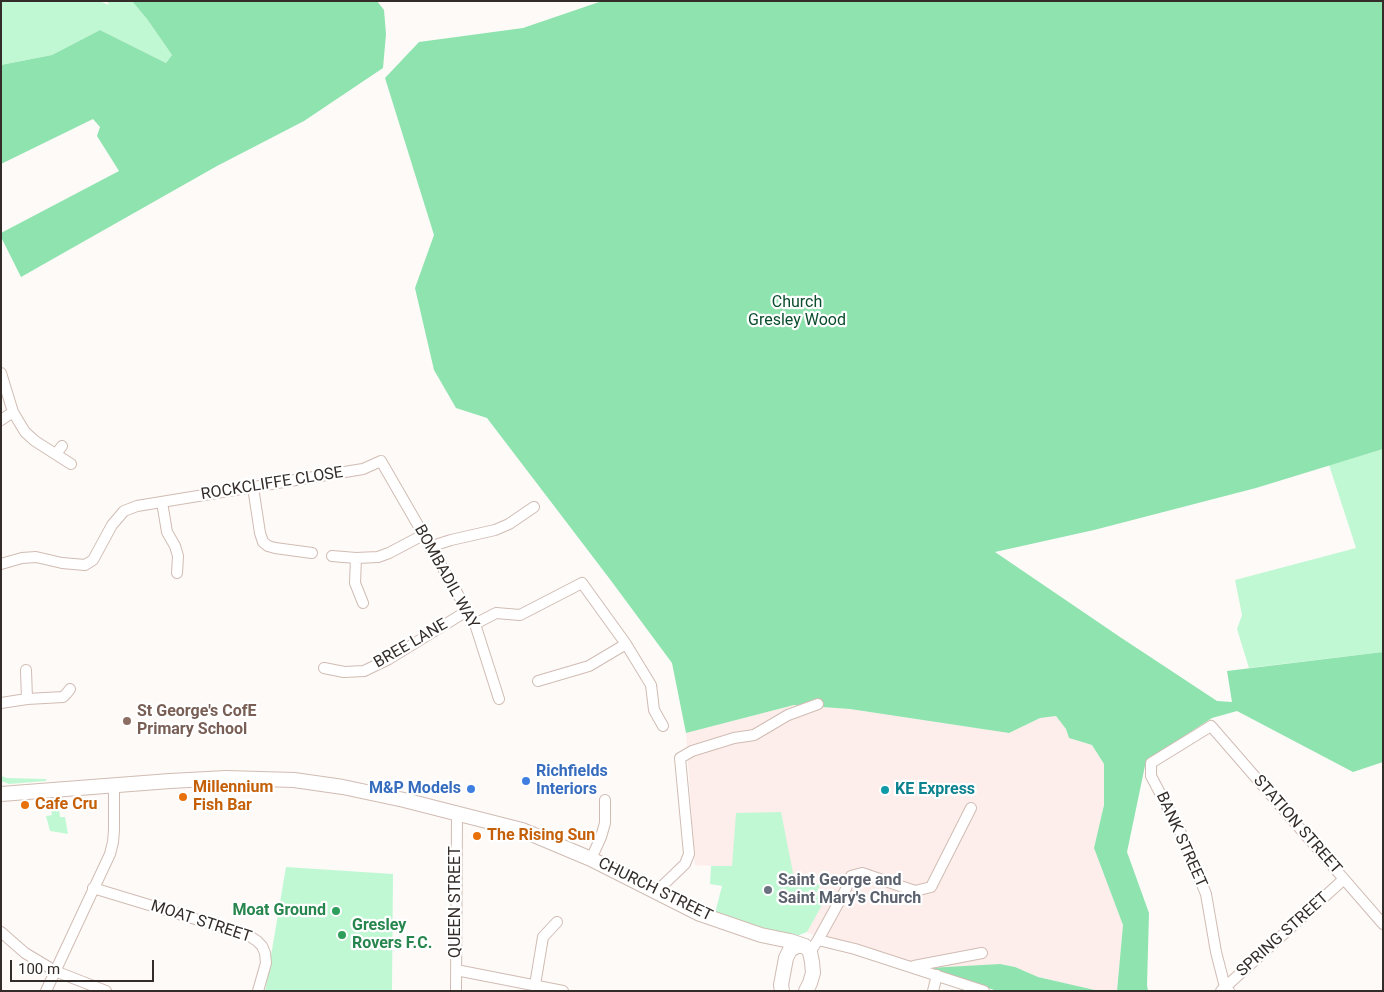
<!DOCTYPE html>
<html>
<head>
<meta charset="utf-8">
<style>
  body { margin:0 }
  #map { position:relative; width:1384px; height:992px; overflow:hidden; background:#fefaf8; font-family:Roboto,sans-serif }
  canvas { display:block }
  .frame { position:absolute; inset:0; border:2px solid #332c28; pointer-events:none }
  .scale { position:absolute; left:10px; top:960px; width:144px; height:22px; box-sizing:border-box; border:2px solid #332c28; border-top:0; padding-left:6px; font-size:15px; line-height:18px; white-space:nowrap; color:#332c28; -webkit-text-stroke:4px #fff; paint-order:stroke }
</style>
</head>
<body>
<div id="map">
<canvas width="1384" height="992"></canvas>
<div class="frame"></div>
<div class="scale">100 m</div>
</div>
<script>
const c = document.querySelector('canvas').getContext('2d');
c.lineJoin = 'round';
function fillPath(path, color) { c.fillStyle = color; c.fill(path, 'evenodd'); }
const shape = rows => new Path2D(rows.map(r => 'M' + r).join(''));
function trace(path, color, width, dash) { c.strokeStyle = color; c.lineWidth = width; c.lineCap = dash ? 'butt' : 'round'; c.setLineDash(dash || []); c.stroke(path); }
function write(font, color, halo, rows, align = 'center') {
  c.font = font + ' Roboto,sans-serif'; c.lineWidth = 4.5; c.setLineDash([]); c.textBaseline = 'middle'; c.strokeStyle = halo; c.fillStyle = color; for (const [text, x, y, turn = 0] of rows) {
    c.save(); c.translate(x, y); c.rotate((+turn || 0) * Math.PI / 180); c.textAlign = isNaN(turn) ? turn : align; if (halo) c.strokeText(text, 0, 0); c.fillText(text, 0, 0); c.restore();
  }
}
fillPath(shape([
  [794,705,850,709,1009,733,1040,718,1056,716,1066,729,1069,738,1092,745,1104,764,1104,805,1094,848,1123,925,1117,991,1099,991,1038,977,1015,967,1000,964,908,970,830,943,807,932,825,898,816,894,820,885,794,878,732,867,695,865,686,733]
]), '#fdedeb');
fillPath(shape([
  [1,1,99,1,109,5,107,1,132,1,147,19,172,55,166,63,100,30,52,55,1,65],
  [1383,449,1383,652,1249,668,1237,629,1242,615,1235,580,1356,548,1329,465],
  [1,776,7,778,46,779,46,781,9,784,1,781],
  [59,807,60,817,65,817,68,834,50,831,46,816,52,815,51,808],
  [781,812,794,878,820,885,816,894,826,898,807,932,794,937,715,913,722,886,710,884,711,866,732,866,736,813],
  [286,867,393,874,392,991,265,991]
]), '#c1f8d4');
fillPath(shape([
  [132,1,377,1,384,10,386,34,383,68,304,121,217,166,21,277,1,237,1,233,119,171,97,136,100,127,93,119,1,164,1,65,52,55,100,30,166,63,172,55,147,19],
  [602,1,1383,1,1383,449,1256,488,1094,530,995,552,1120,637,1217,701,1232,702,1227,671,1383,652,1383,762,1353,772,1237,711,1212,718,1146,761,1127,852,1149,913,1147,985,1148,991,1117,991,1123,925,1094,848,1104,805,1104,764,1092,745,1069,738,1066,729,1056,716,1040,718,1009,733,850,709,794,705,686,733,672,663,609,578,487,418,456,408,434,370,415,288,434,235,385,78,419,42,523,28],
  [1000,964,1015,967,1038,977,1099,991,997,991,929,968]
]), '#8ee3ae');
const street = shape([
  [1,373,13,412,25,432,35,441,71,464],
  [1,420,13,412],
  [56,454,62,446],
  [253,487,260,533,263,542,268,546,275,548,312,553],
  [162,502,167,532,175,546,178,556,177,573],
  [429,547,451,540,495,530,509,524,534,507],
  [332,556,356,558,378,557,389,553,423,535],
  [356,558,355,583,363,603],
  [1,564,22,558,36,557,62,563,85,565,93,560,112,525,124,511,137,506,363,469,381,461,475,624,499,699],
  [475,624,496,613,520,615,582,583,626,644,651,685,654,710,663,726],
  [324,668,344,672,364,671,389,659,467,611],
  [26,670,27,699],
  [538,681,589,666,626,644],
  [1,703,27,699,63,697,67,693,70,689],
  [591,859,601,837,605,823,605,800],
  [93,888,248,935,257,941,262,946,265,953,266,963,258,991],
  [657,891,685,864,689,854,680,758,692,751,734,738,754,735,788,715,818,704],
  [1,932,25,953,55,971,106,991],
  [818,940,855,949,984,991],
  [810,952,818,940,845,891,851,876,862,873,915,891,931,887,971,808],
  [914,966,982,953],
  [456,970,563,991],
  [535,985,543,937,557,922],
  [46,991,110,854,113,842,114,830,114,785],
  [456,991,457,814],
  [933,991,937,975],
  [1221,991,1344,879],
  [1229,991,1225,987,1216,952,1206,894,1180,831,1151,776,1151,763,1211,726,1383,924]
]);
const secondary = shape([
  [1,794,170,781,226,778,294,780,343,787,404,800,522,830,591,859,700,914,761,935,790,941,805,946],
  [782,991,781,985,786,958,790,950,797,946,805,946,810,952,812,962,813,973,810,983,806,991]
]);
trace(street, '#d0bcb3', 12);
trace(secondary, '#d0bcb3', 16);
trace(street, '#fff', 10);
trace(secondary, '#fff', 14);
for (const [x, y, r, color] of [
  [127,721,5,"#8d6e63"],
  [526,781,5,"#3f7fe0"],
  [471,789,5,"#3f7fe0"],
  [885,790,5,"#0f9aa8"],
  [183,797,5,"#e8710a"],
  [25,805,5,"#e8710a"],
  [477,836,5,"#e8710a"],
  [768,890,5,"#6b7280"],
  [336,911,5,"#2e9e5b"],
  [342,935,5,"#2e9e5b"]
]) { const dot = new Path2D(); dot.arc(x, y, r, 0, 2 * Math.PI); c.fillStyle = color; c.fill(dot); trace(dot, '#fff', 2); }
write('16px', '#0a4d2c', '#fff', [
  ["Church",797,303],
  ["Gresley Wood",797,321]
]);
write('16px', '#332c28', '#fff', [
  ["ROCKCLIFFE CLOSE",272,484,-9],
  ["BOMBADIL WAY",446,577,61],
  ["BREE LANE",411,644,-30],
  ["STATION STREET",1297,825,49],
  ["BANK STREET",1181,840,66],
  ["CHURCH STREET",655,890,26],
  ["QUEEN STREET",456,902,-90],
  ["MOAT STREET",201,922,18],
  ["SPRING STREET",1283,935,-42]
]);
write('bold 16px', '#785e54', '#fff', [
  ["St George's CofE",137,712],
  ["Primary School",137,730]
], 'left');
write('bold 16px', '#366cbe', '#fff', [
  ["Richfields",536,772],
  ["Interiors",536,790],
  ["M&P Models",461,789,"right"]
], 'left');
write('bold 16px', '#c56008', '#fff', [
  ["Millennium",193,788],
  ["Fish Bar",193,806],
  ["Cafe Cru",35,805],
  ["The Rising Sun",487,836]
], 'left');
write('bold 16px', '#0d838f', '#fff', [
  ["KE Express",895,790]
], 'left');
write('bold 16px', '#5b616d', '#fff', [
  ["Saint George and",778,881],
  ["Saint Mary's Church",778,899]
], 'left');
write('bold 16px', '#27864d', '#fff', [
  ["Moat Ground",326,911],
  ["Gresley",352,926,"left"],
  ["Rovers F.C.",352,944,"left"]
], 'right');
</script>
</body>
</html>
